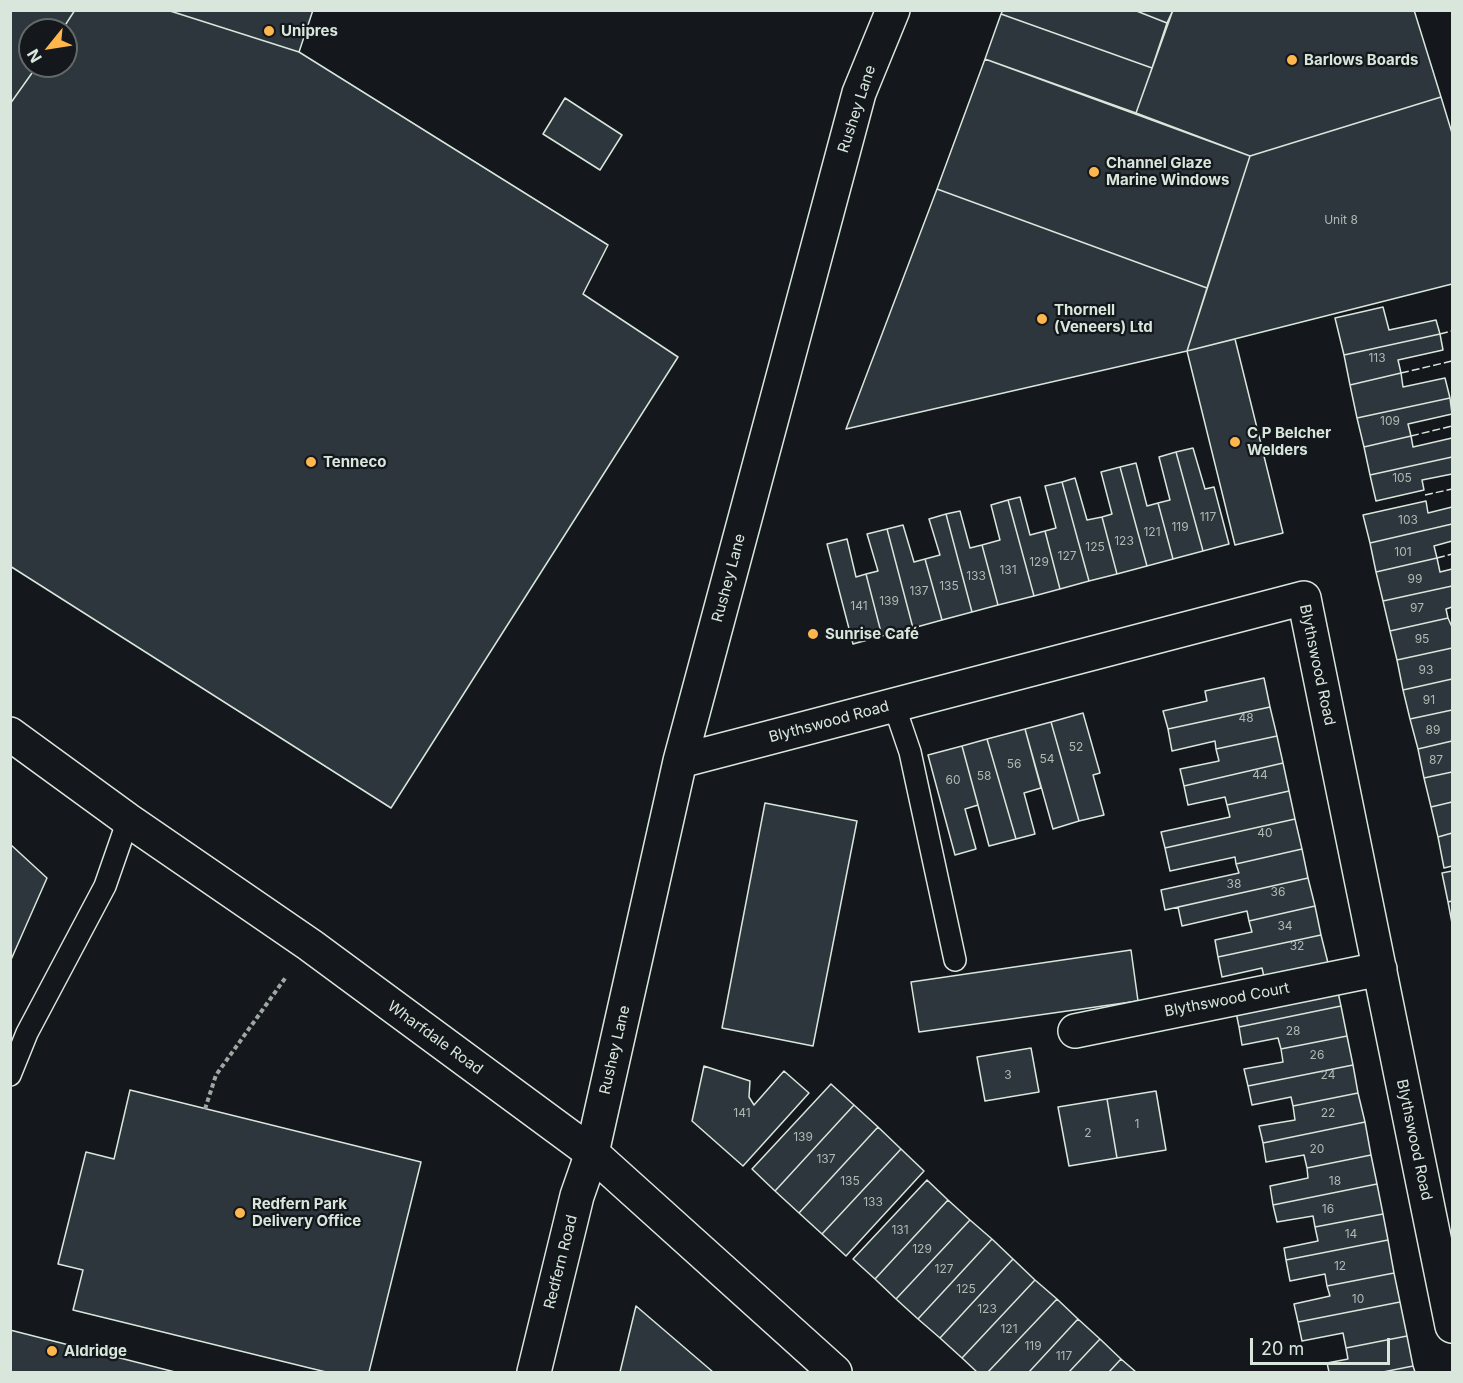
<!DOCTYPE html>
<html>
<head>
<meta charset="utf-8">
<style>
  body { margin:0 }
  #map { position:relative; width:1463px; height:1383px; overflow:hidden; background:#14181c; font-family:Inter,sans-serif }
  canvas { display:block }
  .frame { position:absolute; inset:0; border:12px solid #d8e6dc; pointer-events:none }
  .north { position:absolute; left:18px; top:18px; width:60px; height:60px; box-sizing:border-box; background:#14181c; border:2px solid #626a69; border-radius:50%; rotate:240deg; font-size:16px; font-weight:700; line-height:24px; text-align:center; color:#d8e6dc }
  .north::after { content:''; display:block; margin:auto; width:21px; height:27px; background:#ffb74d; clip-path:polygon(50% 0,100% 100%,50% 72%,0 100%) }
  .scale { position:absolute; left:1250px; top:1338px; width:140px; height:27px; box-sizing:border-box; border:3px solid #d8e6dc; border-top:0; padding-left:8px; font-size:18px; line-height:21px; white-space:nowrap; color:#d8e6dc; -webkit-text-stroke:4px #14181c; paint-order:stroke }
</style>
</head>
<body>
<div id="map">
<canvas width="1463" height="1383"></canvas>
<div class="frame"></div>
<div class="north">N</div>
<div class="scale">20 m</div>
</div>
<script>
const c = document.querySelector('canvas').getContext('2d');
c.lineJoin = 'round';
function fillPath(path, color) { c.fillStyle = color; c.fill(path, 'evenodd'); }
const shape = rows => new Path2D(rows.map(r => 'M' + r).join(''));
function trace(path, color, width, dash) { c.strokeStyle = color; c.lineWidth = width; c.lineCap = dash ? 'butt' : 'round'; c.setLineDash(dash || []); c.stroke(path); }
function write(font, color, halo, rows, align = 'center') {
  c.font = font + ' Inter,sans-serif'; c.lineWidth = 4.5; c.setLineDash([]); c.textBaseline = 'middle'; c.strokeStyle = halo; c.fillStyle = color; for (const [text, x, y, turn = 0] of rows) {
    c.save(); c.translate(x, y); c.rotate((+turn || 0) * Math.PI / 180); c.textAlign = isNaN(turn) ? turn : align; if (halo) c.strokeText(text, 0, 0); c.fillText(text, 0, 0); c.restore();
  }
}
const building = shape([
  [10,10,75,10,62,30,30,30,30,66,37,66,10,104,10,10],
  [75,10,167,10,299,52,608,245,583,294,678,357,391,808,10,566,10,104,37,66,66,66,66,30,62,30,75,10],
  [167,10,313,10,299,52,167,10],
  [1003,10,1134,10,1167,23,1152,68,1001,14,1003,10],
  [1134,10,1173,10,1167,23,1134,10],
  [1173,10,1414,10,1441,97,1250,156,1136,113,1173,10],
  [1001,14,1152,68,1136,113,985,59,1001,14],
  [985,59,1250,156,1207,288,937,189,985,59],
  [1441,97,1452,133,1452,284,1187,351,1250,156,1441,97],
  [565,98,622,135,600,170,543,134,565,98],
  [937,189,1207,288,1187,351,846,429,937,189],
  [1383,307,1389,330,1436,320,1440,334,1344,355,1335,318,1383,307],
  [1440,334,1443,350,1398,360,1401,373,1350,385,1344,355,1440,334],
  [1235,339,1283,533,1235,545,1187,351,1235,339],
  [1401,373,1403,387,1445,378,1450,398,1357,418,1350,385,1401,373],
  [1450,398,1452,414,1408,424,1411,436,1364,447,1357,418,1450,398],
  [1411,436,1413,447,1452,438,1452,457,1370,475,1364,447,1411,436],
  [1193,448,1205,489,1214,487,1229,544,1203,551,1176,452,1193,448],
  [1176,452,1203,551,1173,559,1158,503,1170,500,1159,457,1176,452],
  [1452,457,1452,474,1422,480,1424,490,1376,501,1370,475,1452,457],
  [1136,463,1147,506,1158,503,1173,559,1147,566,1120,467,1136,463],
  [1120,467,1147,566,1117,574,1102,517,1112,514,1101,472,1120,467],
  [1075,478,1087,520,1102,517,1117,574,1089,581,1062,482,1075,478],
  [1062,482,1089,581,1060,589,1045,531,1056,528,1045,486,1062,482],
  [1020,497,1030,535,1045,531,1060,589,1034,596,1008,500,1020,497],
  [1008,500,1034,596,998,605,982,545,1000,540,991,505,1008,500],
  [1426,501,1428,513,1452,507,1452,524,1370,543,1363,515,1426,501],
  [960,511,970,548,982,545,998,605,972,612,946,514,960,511],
  [946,514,972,612,942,620,925,559,940,555,929,519,946,514],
  [1452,524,1452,541,1434,546,1437,558,1376,572,1370,543,1452,524],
  [903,525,914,562,925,559,942,620,913,628,887,529,903,525],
  [887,529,913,628,882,636,866,574,878,571,867,534,887,529],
  [847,539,856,577,866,574,882,636,853,644,827,544,847,539],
  [1437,558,1440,572,1452,569,1452,586,1383,601,1376,572,1437,558],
  [1452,586,1452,607,1446,609,1448,618,1390,631,1383,601,1452,586],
  [1448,618,1452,627,1452,648,1397,660,1390,631,1448,618],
  [1452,648,1452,679,1403,690,1397,660,1452,648],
  [1264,678,1270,707,1168,729,1163,711,1207,701,1205,691,1264,678],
  [1452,679,1452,710,1410,719,1403,690,1452,679],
  [1270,707,1277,736,1216,749,1215,741,1172,751,1168,729,1270,707],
  [1452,710,1452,741,1418,749,1410,719,1452,710],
  [1083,713,1100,773,1093,775,1104,815,1079,821,1051,722,1083,713],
  [1051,722,1079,821,1053,829,1025,729,1051,722],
  [1025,729,1041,788,1024,793,1035,834,1016,839,987,739,1025,729],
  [1277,736,1283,763,1184,786,1180,769,1219,761,1216,749,1277,736],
  [987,739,1016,839,989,846,962,746,987,739],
  [1452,741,1452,772,1424,778,1418,749,1452,741],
  [962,746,978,805,965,809,976,849,955,855,928,755,962,746],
  [1283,763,1289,791,1227,805,1225,797,1188,805,1184,786,1283,763],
  [1452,772,1452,802,1431,807,1424,778,1452,772],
  [1289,791,1295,819,1165,848,1161,832,1230,817,1227,805,1289,791],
  [1452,802,1452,833,1438,837,1431,807,1452,802],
  [765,803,857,821,813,1046,722,1028,765,803],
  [1295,819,1302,849,1236,864,1235,857,1170,871,1165,848,1295,819],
  [1452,833,1452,866,1444,868,1438,837,1452,833],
  [10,844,47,878,10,962,10,844],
  [1302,849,1308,878,1165,910,1161,890,1239,873,1236,864,1302,849],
  [1452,871,1452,901,1448,902,1442,873,1452,871],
  [1308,878,1315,906,1249,921,1247,911,1182,926,1178,907,1308,878],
  [1452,901,1452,923,1448,902,1452,901],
  [1315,906,1321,935,1218,957,1215,940,1252,932,1249,921,1315,906],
  [1321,935,1328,963,1264,977,1262,968,1222,977,1218,957,1321,935],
  [1131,950,1138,1001,919,1032,911,982,1131,950],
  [1336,983,1341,1006,1239,1027,1236,1012,1336,983],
  [1341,1006,1347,1036,1281,1049,1278,1038,1242,1045,1239,1027,1341,1006],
  [1347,1036,1353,1065,1248,1086,1244,1069,1283,1062,1281,1049,1347,1036],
  [1031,1048,1039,1092,985,1101,977,1057,1031,1048],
  [1353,1065,1358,1093,1293,1106,1291,1097,1252,1105,1248,1086,1353,1065],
  [704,1066,750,1081,749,1097,754,1105,784,1071,809,1093,743,1166,692,1121,704,1066],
  [831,1084,854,1105,775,1191,752,1169,831,1084],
  [130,1090,421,1162,369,1372,326,1372,73,1310,83,1270,58,1264,86,1152,114,1159,130,1090],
  [1156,1091,1166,1150,1117,1158,1107,1099,1156,1091],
  [1358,1093,1365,1122,1263,1143,1259,1126,1295,1120,1293,1106,1358,1093],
  [1107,1099,1117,1158,1069,1166,1058,1107,1107,1099],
  [854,1105,878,1127,799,1213,775,1191,854,1105],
  [1365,1122,1371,1155,1307,1168,1304,1155,1266,1162,1263,1143,1365,1122],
  [878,1127,901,1149,822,1234,799,1213,878,1127],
  [901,1149,924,1171,846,1256,822,1234,901,1149],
  [1371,1155,1377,1184,1273,1205,1270,1186,1308,1178,1307,1168,1371,1155],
  [927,1180,948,1200,875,1279,853,1259,927,1180],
  [1377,1184,1383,1214,1315,1227,1313,1216,1277,1222,1273,1205,1377,1184],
  [948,1200,970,1220,896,1299,875,1279,948,1200],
  [1383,1214,1388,1240,1286,1260,1284,1248,1318,1241,1315,1227,1383,1214],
  [970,1220,992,1239,918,1319,896,1299,970,1220],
  [992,1239,1013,1259,940,1338,918,1319,992,1239],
  [1388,1240,1394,1273,1327,1286,1325,1274,1290,1281,1286,1260,1388,1240],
  [1013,1259,1035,1280,962,1358,940,1338,1013,1259],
  [1394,1273,1400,1302,1298,1322,1294,1304,1330,1296,1327,1286,1394,1273],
  [1035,1280,1057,1299,988,1372,977,1372,962,1358,1035,1280],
  [1057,1299,1078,1319,1029,1372,988,1372,1057,1299],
  [1400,1302,1407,1336,1346,1348,1343,1333,1302,1341,1298,1322,1400,1302],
  [636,1306,713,1372,620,1372,636,1306],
  [1078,1319,1100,1339,1069,1372,1029,1372,1078,1319],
  [10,1330,175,1372,10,1372,10,1330],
  [1407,1336,1413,1366,1383,1372,1329,1372,1327,1363,1348,1359,1346,1348,1407,1336],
  [1100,1339,1121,1359,1109,1372,1069,1372,1100,1339],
  [1121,1359,1136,1372,1109,1372,1121,1359],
  [1413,1366,1415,1372,1383,1372,1413,1366]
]);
fillPath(building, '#2c363c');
trace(building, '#d8e6dc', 1.5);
const lane = shape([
  [894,705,910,752,955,960],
  [10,1075,27,1033,105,886,128,820]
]);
const street = shape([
  [680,761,1304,598,1452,1326],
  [1075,1031,1380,969],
  [534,1372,577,1196,592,1153,680,761,859,93,893,10]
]);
const secondary = shape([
  [10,734,128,820,310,945,592,1153,835,1372]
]);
trace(lane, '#d8e6dc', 24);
trace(street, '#d8e6dc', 36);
trace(secondary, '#d8e6dc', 36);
trace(shape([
  [205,1109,216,1075,286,977]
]), '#9da8a2', 4, [4.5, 3]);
trace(lane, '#14181c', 21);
trace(street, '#14181c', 33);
trace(secondary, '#14181c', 33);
trace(shape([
  [1440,334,1452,331],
  [1401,373,1452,361],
  [1411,436,1452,426],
  [1425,495,1452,489],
  [1437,558,1452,554]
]), '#d8e6dc', 1.5, [8, 3]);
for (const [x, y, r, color] of [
  [269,31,6,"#ffb74d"],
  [1292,60,6,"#ffb74d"],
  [1094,172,6,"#ffb74d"],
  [1042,319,6,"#ffb74d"],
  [1235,442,6,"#ffb74d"],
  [311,462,6,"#ffb74d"],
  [813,634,6,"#ffb74d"],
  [240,1213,6,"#ffb74d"],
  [52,1351,6,"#ffb74d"]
]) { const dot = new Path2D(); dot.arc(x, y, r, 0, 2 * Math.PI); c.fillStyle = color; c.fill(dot); trace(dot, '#14181c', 2); }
write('12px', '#adbab4', null, [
  ["Unit 8",1341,220],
  ["113",1377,358],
  ["109",1390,421],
  ["105",1402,478],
  ["117",1208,517],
  ["103",1408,520],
  ["119",1180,527],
  ["121",1152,532],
  ["123",1124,541],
  ["125",1095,547],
  ["101",1403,552],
  ["127",1067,556],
  ["129",1039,562],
  ["131",1008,570],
  ["133",976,576],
  ["99",1415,579],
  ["135",949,586],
  ["137",919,591],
  ["139",889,601],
  ["141",859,606],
  ["97",1417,608],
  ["95",1422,639],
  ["93",1426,670],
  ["91",1429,700],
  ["48",1246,718],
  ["89",1433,730],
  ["52",1076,747],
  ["54",1047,759],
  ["87",1436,760],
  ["56",1014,764],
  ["44",1260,775],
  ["58",984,776],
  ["60",953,780],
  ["40",1265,833],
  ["38",1234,884],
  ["36",1278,892],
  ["34",1285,926],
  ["32",1297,946],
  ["28",1293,1031],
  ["26",1317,1055],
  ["3",1008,1075],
  ["24",1328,1075],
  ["141",742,1113],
  ["22",1328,1113],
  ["1",1137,1124],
  ["2",1088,1133],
  ["139",803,1137],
  ["20",1317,1149],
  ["137",826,1159],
  ["135",850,1181],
  ["18",1335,1181],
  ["133",873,1202],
  ["16",1328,1209],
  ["131",900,1230],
  ["14",1351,1234],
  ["129",922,1249],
  ["12",1340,1266],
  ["127",944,1269],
  ["125",966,1289],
  ["10",1358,1299],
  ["123",987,1309],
  ["121",1009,1329],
  ["119",1033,1346],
  ["117",1064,1356]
]);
write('bold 15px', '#d8e6dc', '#14181c', [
  ["Unipres",281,31],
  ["Barlows Boards",1304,60],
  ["Channel Glaze",1106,163],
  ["Marine Windows",1106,180],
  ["Thornell",1054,310],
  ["(Veneers) Ltd",1054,327],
  ["C P Belcher",1247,433],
  ["Welders",1247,450],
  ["Tenneco",323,462],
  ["Sunrise Café",825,634],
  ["Redfern Park",252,1204],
  ["Delivery Office",252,1221],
  ["Aldridge",64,1351]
], 'left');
write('15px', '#d8e6dc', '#14181c', [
  ["Rushey Lane",857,109,-72],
  ["Rushey Lane",729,578,-75],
  ["Blythswood Road",1317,665,78],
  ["Blythswood Road",829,722,-15],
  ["Blythswood Court",1227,1000,-11],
  ["Wharfdale Road",435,1038,36],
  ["Rushey Lane",615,1050,-77],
  ["Blythswood Road",1414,1140,78],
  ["Redfern Road",561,1262,-76]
]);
</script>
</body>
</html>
